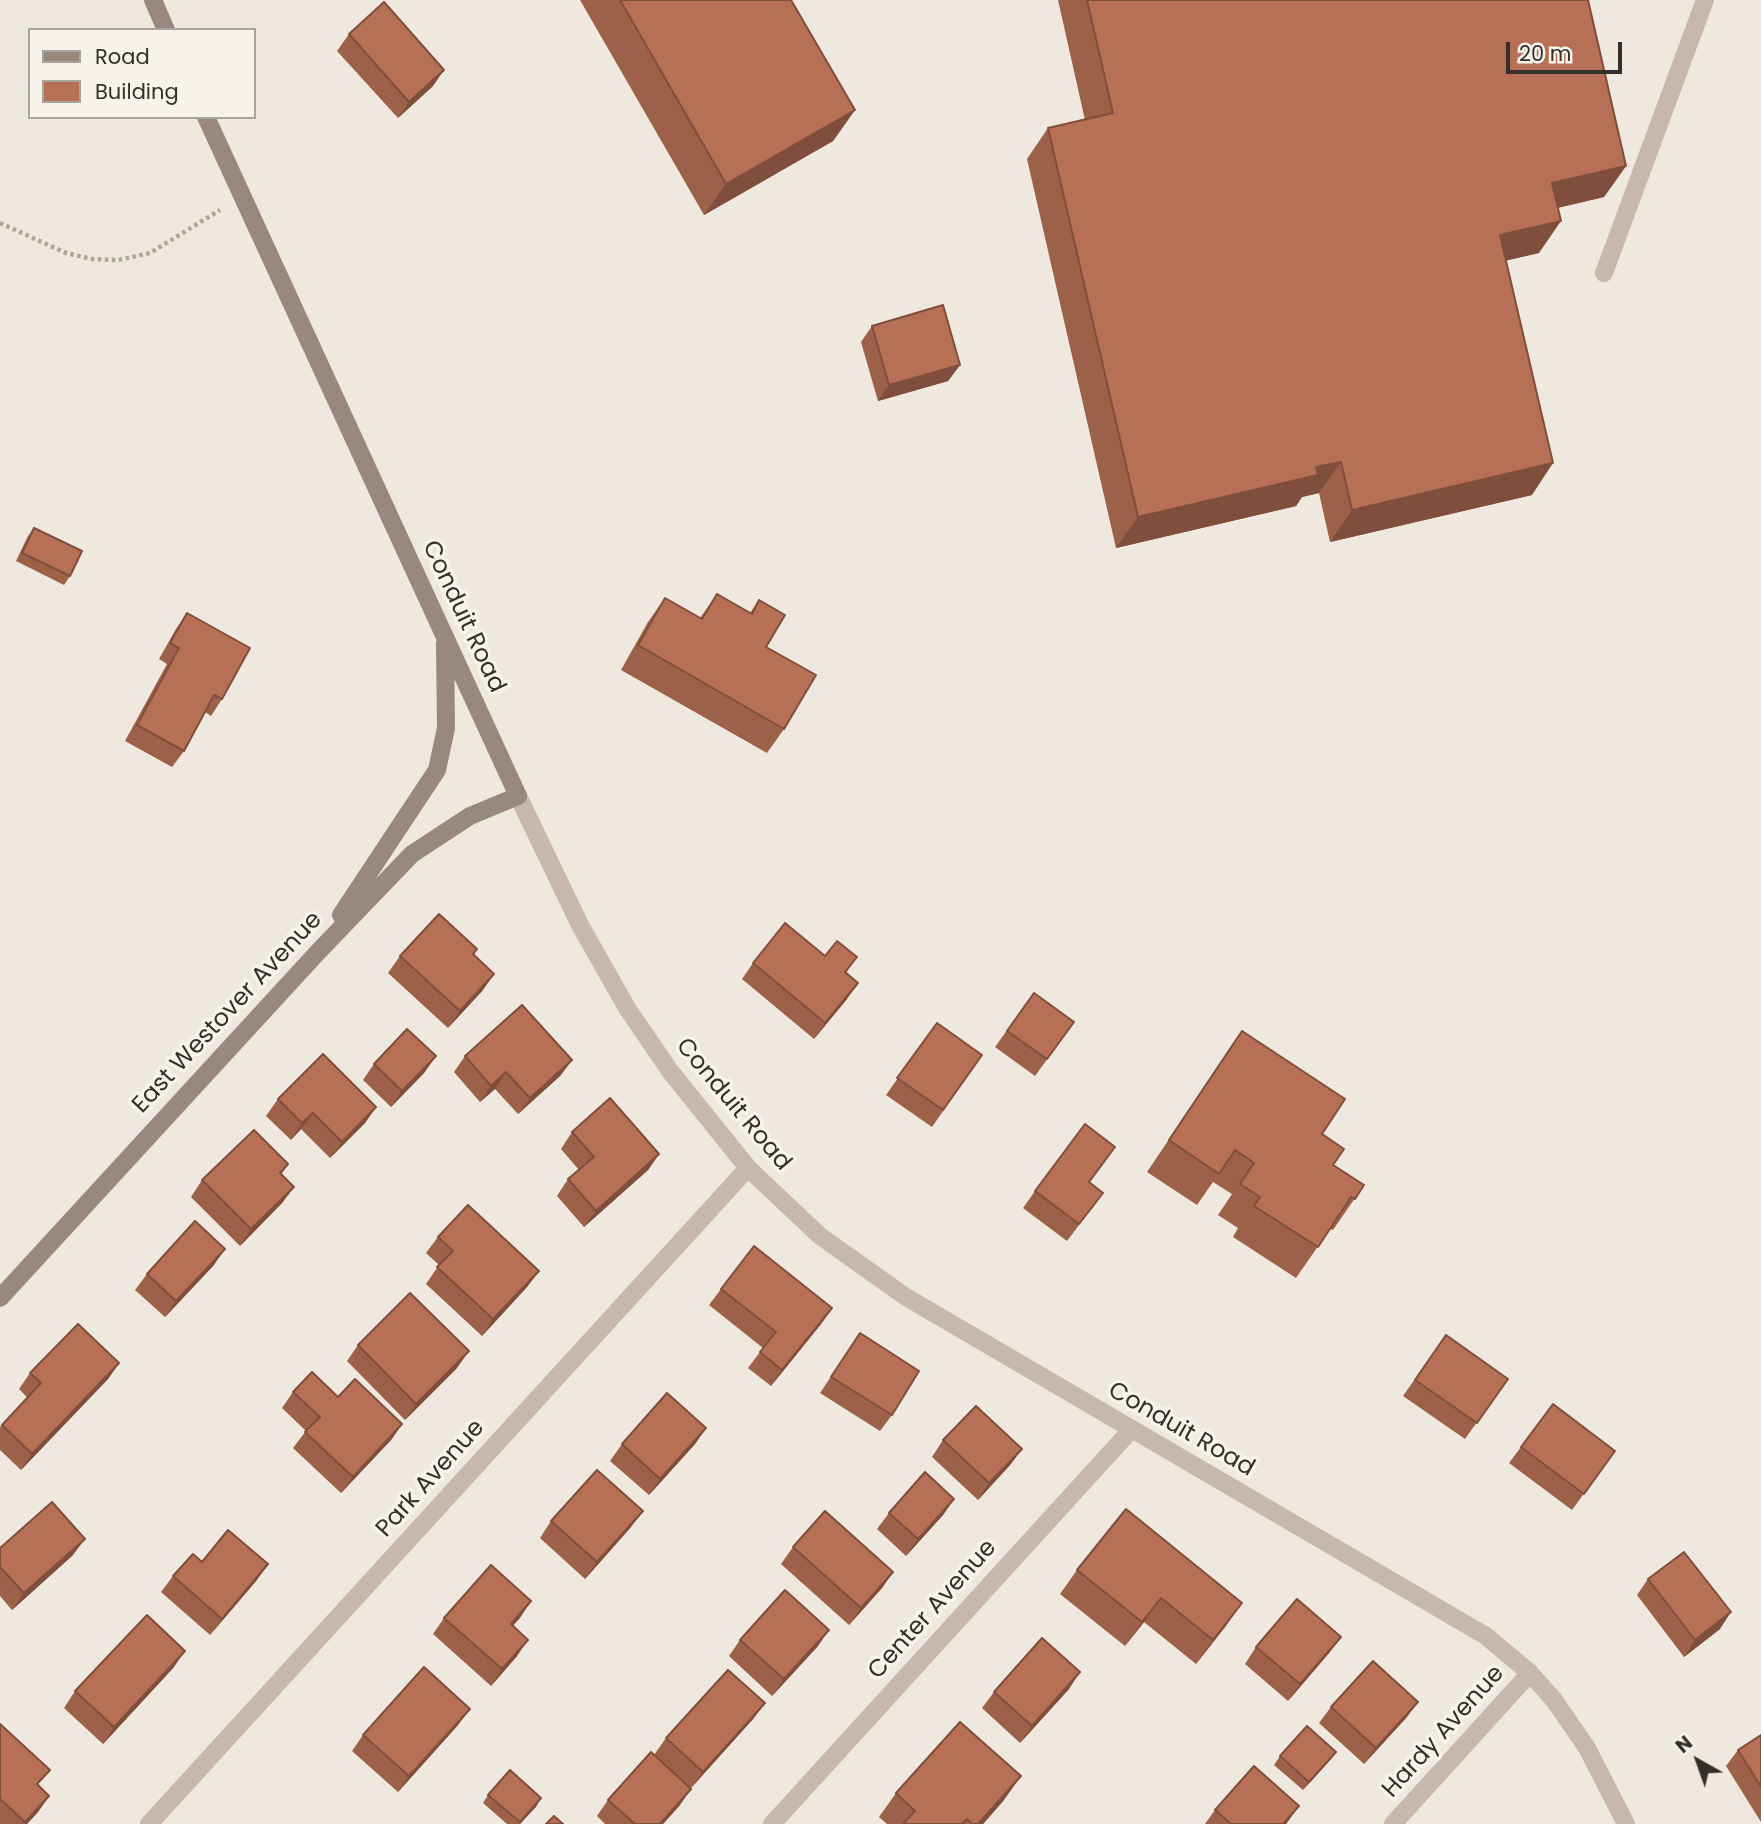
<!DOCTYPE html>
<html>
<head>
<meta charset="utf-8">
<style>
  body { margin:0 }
  #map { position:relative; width:1761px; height:1824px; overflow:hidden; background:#efe8de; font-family:Poppins,sans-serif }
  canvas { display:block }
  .legend { position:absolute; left:28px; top:28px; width:228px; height:91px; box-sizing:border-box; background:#f7f2ea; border:2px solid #a9a49d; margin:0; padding:9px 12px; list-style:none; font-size:21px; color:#352e2a }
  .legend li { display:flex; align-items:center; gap:14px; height:35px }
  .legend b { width:35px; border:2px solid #a9a49d }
  .north { position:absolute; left:1663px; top:1726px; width:70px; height:70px; -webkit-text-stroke:5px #f7f2ea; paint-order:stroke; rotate:320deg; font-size:19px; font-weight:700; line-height:28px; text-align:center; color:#352e2a }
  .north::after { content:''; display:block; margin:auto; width:24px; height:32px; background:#352e2a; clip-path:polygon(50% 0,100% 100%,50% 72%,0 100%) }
  .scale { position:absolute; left:1506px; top:42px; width:116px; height:32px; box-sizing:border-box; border:4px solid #352e2a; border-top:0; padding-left:9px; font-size:21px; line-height:24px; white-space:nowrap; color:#352e2a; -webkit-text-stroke:5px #f7f2ea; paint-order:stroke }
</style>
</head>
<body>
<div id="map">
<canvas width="1761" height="1824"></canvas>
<ul class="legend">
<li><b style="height:9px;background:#99887d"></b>Road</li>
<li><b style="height:19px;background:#b77055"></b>Building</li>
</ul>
<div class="north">N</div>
<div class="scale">20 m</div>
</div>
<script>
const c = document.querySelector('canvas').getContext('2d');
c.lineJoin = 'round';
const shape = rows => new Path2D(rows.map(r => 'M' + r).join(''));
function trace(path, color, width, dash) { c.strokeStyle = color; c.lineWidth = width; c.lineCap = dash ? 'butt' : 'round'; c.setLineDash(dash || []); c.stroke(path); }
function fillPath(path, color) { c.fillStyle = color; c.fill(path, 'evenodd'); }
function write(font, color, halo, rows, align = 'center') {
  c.font = font + ' Poppins,sans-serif'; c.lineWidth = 7; c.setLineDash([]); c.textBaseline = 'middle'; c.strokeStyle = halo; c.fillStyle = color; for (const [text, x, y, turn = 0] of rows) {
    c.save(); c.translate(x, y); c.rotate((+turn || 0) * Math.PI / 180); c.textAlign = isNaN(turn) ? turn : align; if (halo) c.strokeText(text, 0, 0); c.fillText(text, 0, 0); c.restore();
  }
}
trace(shape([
  [0,223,66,253,92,259,118,260,150,253,220,210]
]), '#b2a396', 4.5, [3.5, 3.5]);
trace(shape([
  [1604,273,1705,0]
]), '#c6b9ab', 18);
trace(shape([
  [149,1824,748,1168],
  [772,1824,1131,1430],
  [1393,1824,1530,1673]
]), '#c6b9ab', 18);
trace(shape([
  [518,796,580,925,627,1008,670,1071,748,1168,820,1236,906,1297,1486,1636,1530,1673,1554,1700,1587,1748,1626,1824]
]), '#c6b9ab', 18);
trace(shape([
  [153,0,166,30],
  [341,915,437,770,446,728,445,644],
  [0,1298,317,953,412,854,470,816,518,796,206,117]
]), '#99887d', 18);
fillPath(shape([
  [580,0,791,0,855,110,833,141,704,215],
  [1058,0,1588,0,1626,166,1604,197,1558,208,1539,253,1506,260,1532,495,1330,542,1319,493,1302,497,1296,506,1116,548,1027,159,1048,128,1085,120],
  [349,34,433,86,398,118,337,51],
  [872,326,960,365,948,381,878,401,861,342],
  [34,528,70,576,64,585,16,561,28,536],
  [717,594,750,613,759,600,766,647,784,729,767,753,621,670,648,622,665,598,700,618],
  [187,613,222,699,211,716,205,712,184,751,172,767,125,741,167,664,159,659,176,629],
  [477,949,474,955,483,990,448,1028,388,973,400,956],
  [825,956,857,957,846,973,847,999,814,1039,742,979,753,963],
  [1034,993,1074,1022,1035,1076,995,1047],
  [937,1023,982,1055,932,1127,886,1095],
  [1242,1031,1322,1134,1333,1165,1364,1185,1333,1230,1330,1229,1296,1278,1233,1237,1238,1228,1218,1215,1232,1194,1213,1182,1197,1205,1147,1172],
  [436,1056,424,1073,391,1107,363,1080,374,1064],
  [465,1056,572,1060,560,1076,518,1114,495,1089,480,1102,454,1072],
  [278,1099,376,1107,365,1123,330,1158,301,1129,291,1140,266,1116],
  [572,1132,659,1154,648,1170,584,1227,557,1196,568,1179,579,1170,561,1149],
  [288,1164,281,1175,294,1187,282,1203,240,1246,191,1197,202,1180],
  [1089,1182,1103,1193,1067,1241,1023,1208,1035,1191],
  [438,1237,539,1271,527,1287,482,1336,426,1284,439,1265,426,1253],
  [225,1249,213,1266,165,1317,135,1290,147,1274],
  [721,1289,832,1308,821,1324,771,1386,748,1368,763,1348,709,1305],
  [860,1333,892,1415,880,1431,820,1393],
  [1446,1335,1508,1379,1465,1439,1403,1396],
  [358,1345,457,1368,405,1420,347,1361],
  [119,1363,108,1379,21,1470,0,1450,0,1427,28,1398,19,1389,30,1373],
  [293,1392,338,1397,402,1424,391,1440,341,1493,293,1448,306,1431,282,1408],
  [706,1428,695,1444,649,1495,610,1461,622,1444],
  [943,1440,1022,1449,1010,1465,978,1500,932,1457],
  [1521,1447,1615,1451,1572,1510,1509,1463],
  [954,1499,943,1515,906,1556,877,1529,889,1513],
  [551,1521,631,1527,585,1579,540,1538],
  [793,1547,893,1572,882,1588,849,1625,781,1564],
  [0,1548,73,1555,12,1610,0,1596],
  [202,1562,268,1564,256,1581,210,1635,161,1592,173,1576],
  [1077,1570,1242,1603,1225,1627,1196,1664,1144,1622,1125,1646,1060,1594],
  [1648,1579,1720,1629,1684,1657,1637,1595],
  [531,1601,513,1626,517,1656,491,1686,433,1634,444,1618],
  [1341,1637,1329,1653,1288,1701,1245,1664,1256,1647],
  [740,1640,818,1646,772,1696,729,1656],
  [174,1667,103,1744,64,1708,75,1691],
  [1069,1689,1020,1743,982,1708,994,1692],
  [1418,1702,1406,1718,1364,1764,1319,1723,1331,1707],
  [765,1703,753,1719,691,1788,654,1755,666,1738],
  [0,1724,39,1786,49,1796,38,1812,27,1824,0,1824],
  [458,1725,398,1792,352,1751,363,1735],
  [1761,1735,1761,1822,1726,1766,1738,1750],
  [1336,1752,1330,1760,1303,1790,1274,1765,1280,1756],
  [896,1793,1004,1800,983,1824,887,1824,879,1817],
  [488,1795,541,1798,520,1824,507,1824,483,1803],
  [608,1800,680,1805,663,1824,605,1824,597,1816],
  [1299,1806,1286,1824,1205,1824,1215,1810]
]), '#9d6049');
fillPath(shape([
  [444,70,433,86,398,118,409,102],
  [855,110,833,141,704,215,726,184],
  [1626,166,1604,197,1530,214,1552,183],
  [1561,221,1539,253,1479,267,1500,235],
  [960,365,948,381,878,401,889,385],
  [1341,462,1319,493,1302,497,1296,506,1116,548,1138,517,1316,467],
  [1553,463,1532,495,1330,542,1352,510],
  [494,974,483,990,448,1028,460,1011],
  [858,983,847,999,814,1039,825,1023],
  [436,1056,424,1073,391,1107,402,1091],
  [572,1060,560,1076,518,1114,530,1098],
  [506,1072,495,1089,480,1102,491,1086],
  [376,1107,365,1123,330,1158,342,1142],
  [313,1113,301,1129,291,1140,302,1123],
  [659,1154,648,1170,584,1227,596,1211],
  [294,1187,282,1203,240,1246,251,1229],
  [225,1249,213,1266,165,1317,176,1301],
  [539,1271,527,1287,482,1336,493,1319],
  [832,1308,821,1324,771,1386,782,1370],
  [469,1351,457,1368,405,1420,416,1404],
  [119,1363,108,1379,21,1470,32,1454],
  [402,1424,391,1440,341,1493,353,1477],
  [706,1428,695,1444,649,1495,660,1479],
  [1022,1449,1010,1465,978,1500,989,1483],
  [954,1499,943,1515,906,1556,918,1539],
  [643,1511,631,1527,585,1579,597,1562],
  [85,1539,73,1555,12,1610,24,1593],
  [268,1564,256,1581,210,1635,222,1619],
  [893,1572,882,1588,849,1625,861,1608],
  [1161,1598,1144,1622,1125,1646,1142,1622],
  [531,1601,520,1618,500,1640,511,1624],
  [1242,1603,1225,1627,1196,1664,1213,1640],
  [1731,1612,1720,1629,1684,1657,1695,1640],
  [829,1630,818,1646,772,1696,784,1679],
  [1341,1637,1329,1653,1288,1701,1300,1684],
  [528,1640,517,1656,491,1686,502,1669],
  [185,1651,174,1667,103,1744,114,1727],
  [1080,1672,1069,1689,1020,1743,1032,1726],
  [1418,1702,1406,1718,1364,1764,1376,1748],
  [765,1703,753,1719,691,1788,703,1772],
  [470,1709,458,1725,398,1792,409,1776],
  [1336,1752,1330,1760,1303,1790,1309,1782],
  [1021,1776,1004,1800,983,1824,978,1824],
  [691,1789,680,1805,663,1824,660,1824],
  [49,1796,38,1812,27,1824,24,1824],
  [541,1798,536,1807,520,1824,519,1824],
  [1299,1806,1286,1824,1283,1824]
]), '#804e3c');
const building = shape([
  [620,0,791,0,855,110,726,184,620,0],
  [1087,0,1588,0,1626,166,1552,183,1561,221,1500,235,1553,463,1352,510,1341,462,1316,467,1318,475,1138,517,1048,128,1113,113,1087,0],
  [384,2,444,70,409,102,349,34,384,2],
  [943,305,960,365,889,385,872,326,943,305],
  [34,528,82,551,70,576,22,553,34,528],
  [717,594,752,614,759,600,785,615,766,647,816,675,784,729,638,645,665,598,702,619,717,594],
  [187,613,250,648,222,699,214,695,184,751,137,725,179,648,170,643,187,613],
  [439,914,477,949,473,954,494,974,460,1011,400,956,439,914],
  [785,923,825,956,837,941,857,957,845,972,858,983,825,1023,753,963,785,923],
  [1034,993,1074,1022,1047,1059,1007,1031,1034,993],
  [522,1005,572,1060,530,1098,506,1072,491,1086,465,1056,522,1005],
  [937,1023,982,1055,943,1110,897,1078,937,1023],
  [407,1029,436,1056,402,1091,374,1064,407,1029],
  [1242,1031,1345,1099,1322,1134,1344,1149,1333,1165,1364,1185,1355,1199,1351,1197,1318,1247,1254,1206,1260,1197,1240,1184,1254,1163,1235,1150,1219,1174,1169,1140,1242,1031],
  [323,1054,376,1107,342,1142,313,1113,302,1123,278,1099,323,1054],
  [610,1098,659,1154,596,1211,568,1179,594,1157,572,1132,610,1098],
  [1085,1124,1115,1147,1089,1182,1103,1193,1079,1224,1035,1191,1085,1124],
  [254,1130,288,1164,280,1173,294,1187,251,1229,202,1180,254,1130],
  [468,1205,539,1271,493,1319,437,1267,453,1251,438,1237,468,1205],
  [195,1221,225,1249,176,1301,147,1274,195,1221],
  [754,1246,832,1308,782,1370,760,1352,776,1332,721,1289,754,1246],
  [410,1293,469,1351,416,1404,358,1345,410,1293],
  [78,1324,119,1363,32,1454,2,1425,41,1383,30,1373,78,1324],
  [860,1333,919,1371,892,1415,831,1377,860,1333],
  [1446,1335,1508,1379,1477,1423,1415,1380,1446,1335],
  [312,1372,338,1397,355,1379,402,1424,353,1477,305,1432,320,1417,293,1392,312,1372],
  [667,1393,706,1428,660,1479,622,1444,667,1393],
  [1553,1404,1615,1451,1584,1494,1521,1447,1553,1404],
  [976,1406,1022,1449,989,1483,943,1440,976,1406],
  [597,1470,643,1511,597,1562,551,1521,597,1470],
  [925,1472,954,1499,918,1539,889,1513,925,1472],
  [52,1502,85,1539,24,1593,0,1567,0,1548,52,1502],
  [1126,1509,1242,1603,1213,1640,1161,1598,1142,1622,1077,1570,1126,1509],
  [825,1511,893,1572,861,1608,793,1547,825,1511],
  [228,1530,268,1564,222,1619,173,1576,193,1554,202,1562,228,1530],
  [1684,1552,1731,1612,1695,1640,1648,1579,1684,1552],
  [491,1565,531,1601,511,1624,528,1640,502,1669,444,1618,491,1565],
  [785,1590,829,1630,784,1679,740,1640,785,1590],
  [1297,1599,1341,1637,1300,1684,1256,1647,1297,1599],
  [147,1615,185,1651,114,1727,75,1691,147,1615],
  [1042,1638,1080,1672,1032,1726,994,1692,1042,1638],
  [1373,1661,1418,1702,1376,1748,1331,1707,1373,1661],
  [424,1667,470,1709,409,1776,363,1735,424,1667],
  [728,1670,765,1703,703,1772,666,1738,728,1670],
  [960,1722,1021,1776,978,1824,972,1824,967,1819,962,1824,903,1824,915,1811,896,1793,960,1722],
  [0,1724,50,1770,37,1784,49,1796,25,1822,0,1799,0,1724],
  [1307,1726,1336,1752,1309,1782,1280,1756,1307,1726],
  [1761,1735,1761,1787,1738,1750,1761,1735],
  [651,1752,691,1789,660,1824,635,1824,608,1800,651,1752],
  [1254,1766,1299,1806,1283,1824,1231,1824,1215,1810,1254,1766],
  [510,1770,541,1798,520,1822,488,1795,510,1770],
  [554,1816,563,1824,546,1824,554,1816]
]);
fillPath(building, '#b77055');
trace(building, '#804e3c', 2);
write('24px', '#352e2a', '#f7f2ea', [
  ["Conduit Road",463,617,65],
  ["East Westover Avenue",228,1013,-47],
  ["Conduit Road",733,1105,50],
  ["Conduit Road",1181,1430,30],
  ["Park Avenue",431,1479,-48],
  ["Center Avenue",933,1610,-48],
  ["Hardy Avenue",1444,1732,-48]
]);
</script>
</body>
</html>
